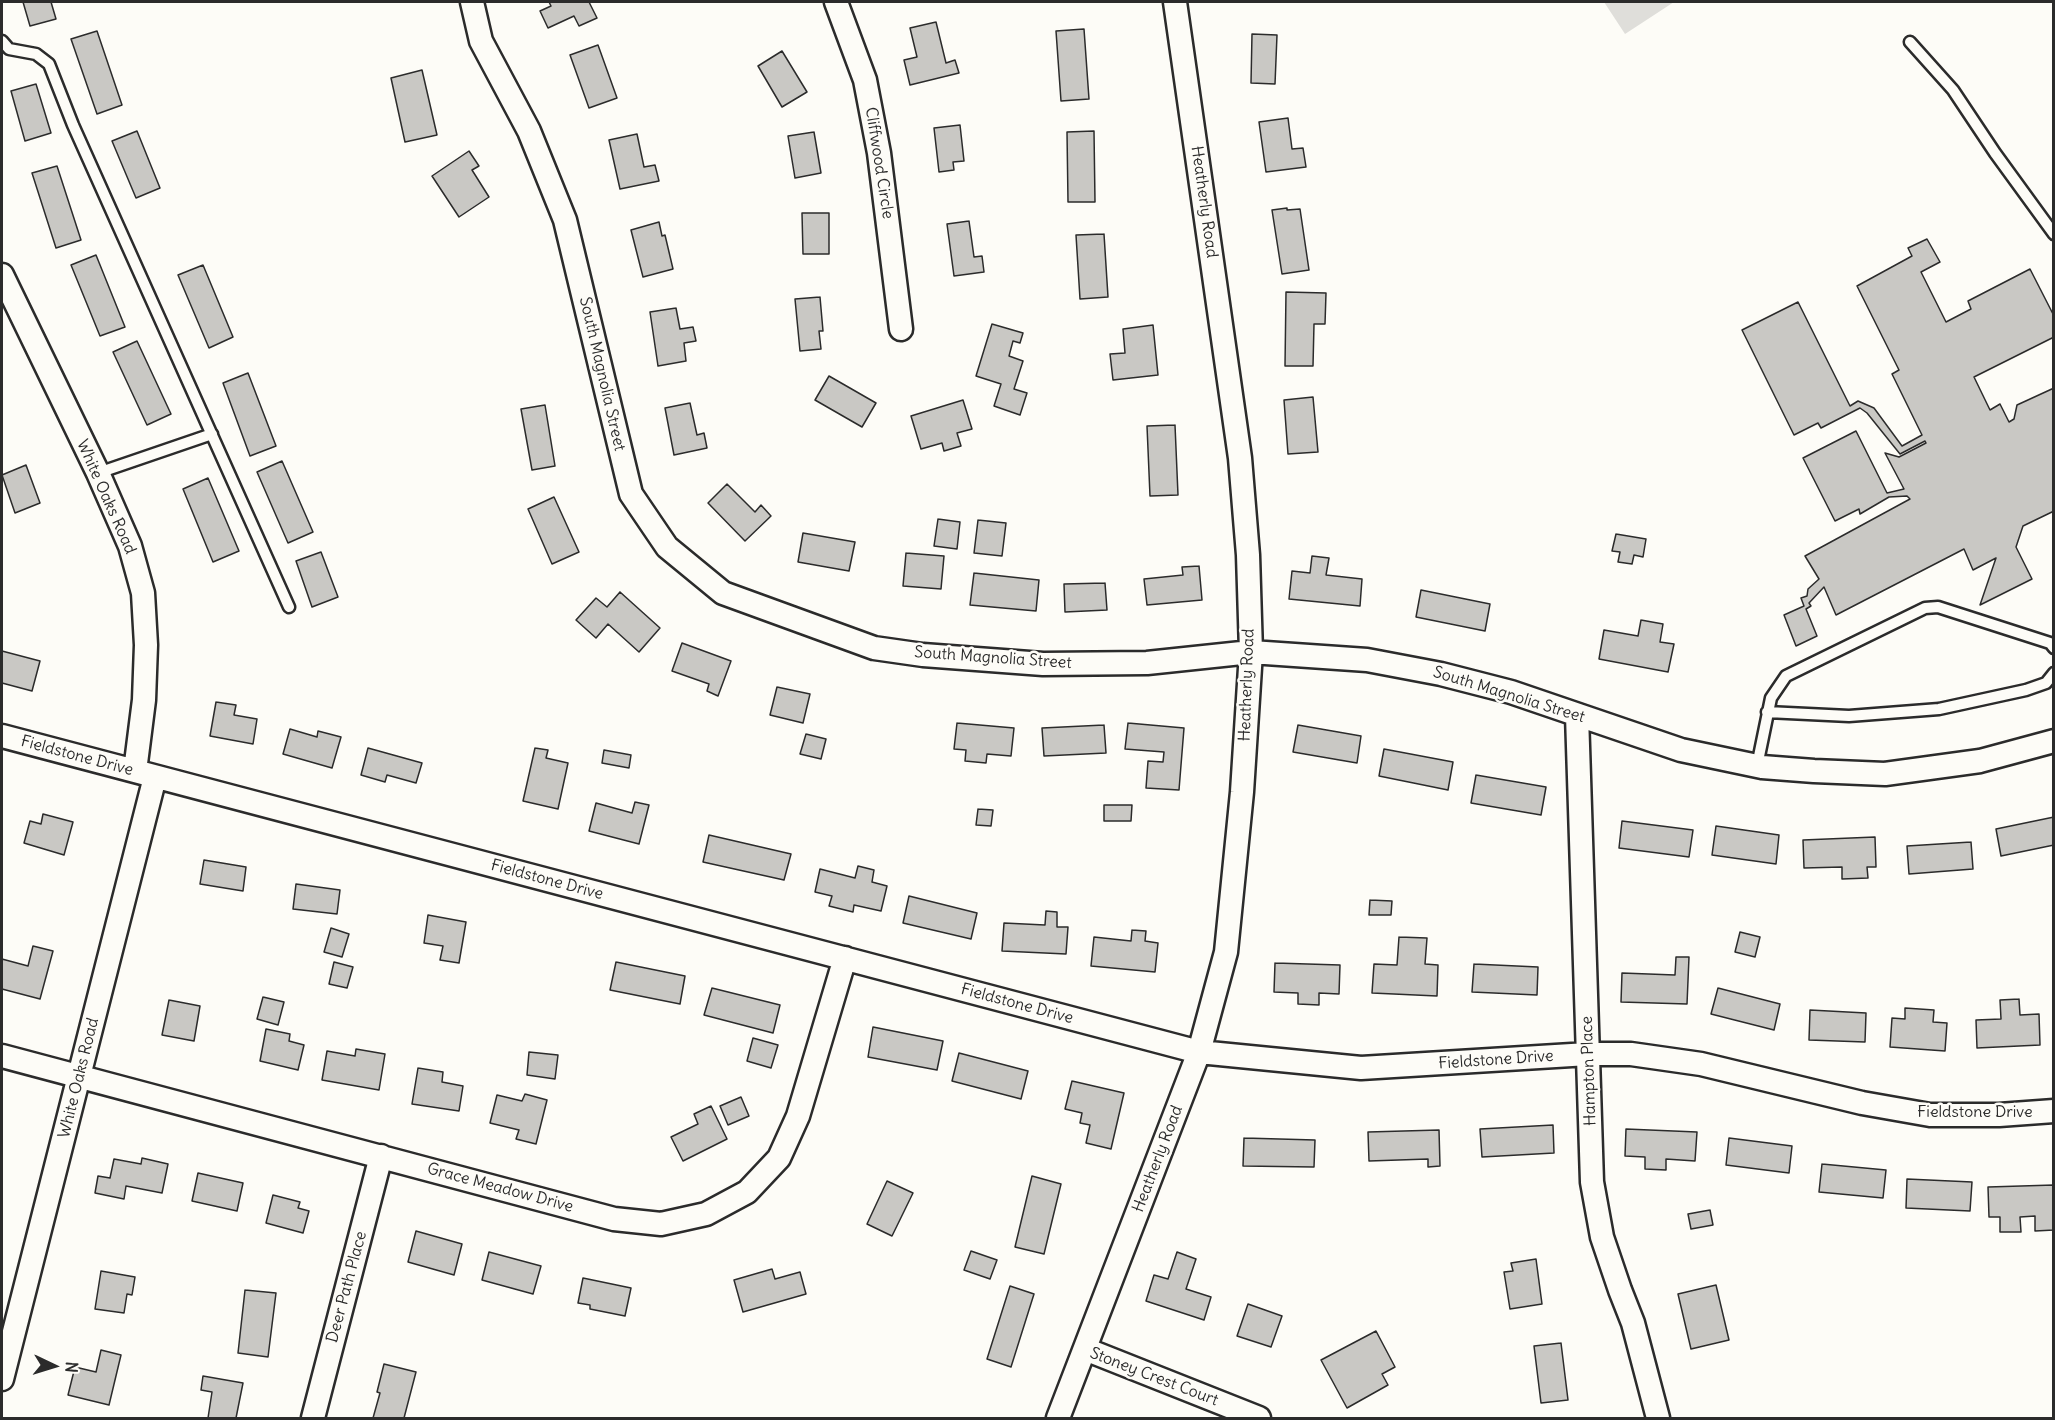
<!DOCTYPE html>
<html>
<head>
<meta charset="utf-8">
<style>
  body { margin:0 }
  #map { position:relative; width:2055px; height:1420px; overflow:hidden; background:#fdfcf7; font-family:Delius,sans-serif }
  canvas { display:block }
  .frame { position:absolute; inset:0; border:3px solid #2b2b2b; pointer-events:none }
  .north { position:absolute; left:24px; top:1336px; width:60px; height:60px; -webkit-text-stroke:4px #fdfcf7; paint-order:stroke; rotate:94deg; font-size:16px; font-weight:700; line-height:24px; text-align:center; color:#2b2b2b }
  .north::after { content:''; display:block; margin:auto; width:21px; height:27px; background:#2b2b2b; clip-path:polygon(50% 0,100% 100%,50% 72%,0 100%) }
</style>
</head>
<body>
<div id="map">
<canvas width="2055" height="1420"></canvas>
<div class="frame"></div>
<div class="north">N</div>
</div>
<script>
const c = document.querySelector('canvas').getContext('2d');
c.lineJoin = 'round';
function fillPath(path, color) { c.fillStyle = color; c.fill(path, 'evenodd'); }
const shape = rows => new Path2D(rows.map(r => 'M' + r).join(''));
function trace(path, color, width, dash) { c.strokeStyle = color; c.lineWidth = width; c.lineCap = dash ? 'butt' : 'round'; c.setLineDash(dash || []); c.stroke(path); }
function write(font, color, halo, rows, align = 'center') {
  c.font = font + ' Delius,sans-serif'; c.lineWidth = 5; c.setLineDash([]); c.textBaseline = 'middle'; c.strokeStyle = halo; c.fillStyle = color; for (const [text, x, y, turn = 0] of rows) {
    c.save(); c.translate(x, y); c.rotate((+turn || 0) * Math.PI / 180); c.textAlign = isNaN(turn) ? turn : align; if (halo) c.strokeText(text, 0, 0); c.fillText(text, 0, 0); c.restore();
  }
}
fillPath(shape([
  [1604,2,1674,2,1625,34]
]), '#dfdeda');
const building = shape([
  [23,2,51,2,56,19,30,26,23,2],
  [549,2,589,2,597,18,579,26,574,16,548,28,540,11,551,6,549,2],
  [936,22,946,63,955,60,959,73,910,85,904,60,917,57,910,28,936,22],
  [1084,29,1089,99,1061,101,1056,31,1084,29],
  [97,31,122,105,97,114,71,39,97,31],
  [1252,34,1277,35,1275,84,1251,83,1252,34],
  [598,45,617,98,589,108,570,55,598,45],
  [782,51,807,92,782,107,758,66,782,51],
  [422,70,437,135,405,142,391,78,422,70],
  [36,84,51,133,25,141,11,91,36,84],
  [1288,118,1292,149,1303,148,1306,167,1266,172,1259,122,1288,118],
  [960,125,964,161,953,162,954,170,939,172,934,128,960,125],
  [137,131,160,188,136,198,112,141,137,131],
  [1094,131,1095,202,1068,202,1067,132,1094,131],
  [814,132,821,173,795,178,788,136,814,132],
  [637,134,644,167,655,165,659,181,620,189,609,140,637,134],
  [469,151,479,166,472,170,489,197,459,217,432,176,469,151],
  [57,166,81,240,56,248,32,173,57,166],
  [1287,208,1287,210,1300,209,1309,270,1282,274,1272,210,1287,208],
  [802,213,829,213,829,254,803,254,802,213],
  [969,221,974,257,982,256,984,272,954,276,947,224,969,221],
  [659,222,662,236,665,235,673,269,643,277,631,230,659,222],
  [1104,234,1108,297,1080,299,1076,235,1104,234],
  [1927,239,1940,262,1921,272,1946,322,1971,309,1968,301,2030,269,2054,316,2054,337,1974,377,1990,410,2000,404,2009,422,2014,419,2017,405,2054,388,2054,511,2023,526,2016,547,2032,579,1980,605,1996,558,1973,570,1964,549,1836,615,1824,587,1809,603,1811,606,1806,609,1817,636,1796,646,1784,615,1804,606,1801,598,1807,596,1808,589,1819,579,1805,556,1910,499,1907,496,1889,497,1860,514,1859,509,1835,521,1803,458,1856,431,1887,493,1904,489,1885,453,1899,457,1926,443,1925,441,1900,454,1867,413,1860,408,1821,428,1818,423,1794,435,1742,330,1798,302,1850,406,1858,401,1874,408,1902,446,1922,435,1892,374,1899,370,1857,286,1912,256,1908,248,1927,239],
  [96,255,125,327,100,336,71,265,96,255],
  [203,265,233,337,209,348,178,275,203,265],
  [1286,292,1326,293,1325,324,1314,324,1313,366,1285,366,1286,292],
  [820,297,823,331,819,331,821,349,800,351,795,299,820,297],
  [676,308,680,329,693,327,696,341,684,343,686,361,658,366,650,312,676,308],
  [992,324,1023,333,1020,343,1013,341,1009,356,1023,361,1014,389,1027,393,1020,415,994,406,1001,384,976,376,992,324],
  [1153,325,1158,375,1113,380,1110,354,1125,353,1123,329,1153,325],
  [137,341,171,414,147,425,113,352,137,341],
  [248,373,276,446,250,456,223,383,248,373],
  [829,376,876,403,862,427,815,400,829,376],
  [1313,397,1318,452,1288,454,1284,400,1313,397],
  [963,400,972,429,957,433,961,446,944,451,942,443,921,449,911,416,963,400],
  [690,403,697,435,704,433,707,448,674,455,665,408,690,403],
  [545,405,555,466,532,470,521,409,545,405],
  [1175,425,1178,495,1150,496,1147,426,1175,425],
  [282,461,313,532,288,543,257,472,282,461],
  [26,465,40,503,15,513,2,475,26,465],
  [208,478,239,551,213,562,183,489,208,478],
  [727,484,755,512,761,505,771,516,745,541,708,503,727,484],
  [554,497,579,552,552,564,528,509,554,497],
  [938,519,960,522,957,549,934,546,938,519],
  [978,520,1006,523,1002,556,974,553,978,520],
  [803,533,855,542,849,571,798,562,803,533],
  [1616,534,1646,539,1643,557,1634,555,1632,564,1618,562,1620,552,1612,551,1616,534],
  [321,552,338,597,312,607,296,561,321,552],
  [906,553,944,556,941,589,903,586,906,553],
  [1312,556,1329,558,1326,575,1362,579,1360,606,1289,599,1292,571,1310,573,1312,556],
  [1199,566,1202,600,1147,605,1144,579,1183,575,1182,567,1199,566],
  [974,573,1039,580,1036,611,970,605,974,573],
  [1105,583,1107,610,1065,612,1064,584,1105,583],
  [1421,590,1490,604,1485,631,1416,617,1421,590],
  [620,592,660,628,639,652,608,624,596,638,576,620,596,598,607,607,620,592],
  [1641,620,1663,624,1660,642,1674,644,1668,672,1599,659,1604,630,1638,636,1641,620],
  [682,643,731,661,718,696,707,691,709,684,672,671,682,643],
  [2,651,40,661,32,691,2,683,2,651],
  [777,687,810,694,803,723,770,715,777,687],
  [216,702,236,705,234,715,257,719,253,744,210,736,216,702],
  [957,723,1014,728,1011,756,987,754,986,763,965,761,966,750,954,749,957,723],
  [1128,723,1184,728,1179,790,1146,788,1148,761,1163,762,1164,752,1125,749,1128,723],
  [1104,725,1106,753,1044,756,1042,728,1104,725],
  [1298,725,1361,736,1357,763,1293,752,1298,725],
  [290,729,317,737,318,731,341,737,332,768,283,754,290,729],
  [806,734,826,739,821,759,800,754,806,734],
  [368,748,422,763,416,783,387,775,385,782,361,775,368,748],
  [535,748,548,750,546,758,568,763,558,809,523,801,535,748],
  [1384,749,1453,762,1448,790,1379,776,1384,749],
  [604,750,631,755,629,768,602,763,604,750],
  [1476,775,1546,787,1541,815,1471,803,1476,775],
  [635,802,649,805,639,844,589,831,596,803,632,813,635,802],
  [1104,805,1132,805,1131,821,1104,821,1104,805],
  [978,809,993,810,991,826,976,825,978,809],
  [43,814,73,822,64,855,24,843,30,821,41,824,43,814],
  [2054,817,2054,845,2001,856,1996,829,2054,817],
  [1622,821,1693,830,1689,857,1619,848,1622,821],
  [1716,826,1779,835,1776,864,1712,855,1716,826],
  [709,835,791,854,784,880,703,862,709,835],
  [1875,837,1876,867,1867,867,1868,878,1842,879,1842,867,1804,868,1803,840,1875,837],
  [1971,842,1973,869,1909,874,1907,846,1971,842],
  [204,860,246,867,243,891,200,884,204,860],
  [858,866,874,870,872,882,887,886,881,911,854,905,853,912,829,906,832,896,815,892,820,869,855,878,858,866],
  [296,884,340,890,337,914,293,909,296,884],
  [909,896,977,913,971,939,903,923,909,896],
  [1370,900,1392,901,1391,915,1369,915,1370,900],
  [1046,911,1057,912,1057,927,1068,927,1066,954,1002,951,1004,923,1045,925,1046,911],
  [428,915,466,922,459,963,440,960,443,946,424,943,428,915],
  [331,928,349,934,342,957,324,952,331,928],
  [1132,930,1146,931,1145,941,1158,943,1155,972,1091,966,1094,937,1131,941,1132,930],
  [1740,932,1760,937,1755,957,1735,952,1740,932],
  [1399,937,1427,938,1425,964,1438,965,1437,996,1372,993,1374,964,1397,965,1399,937],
  [33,946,53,951,40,999,2,989,2,959,28,966,33,946],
  [1676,957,1689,957,1687,1004,1621,1002,1622,973,1675,975,1676,957],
  [334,962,353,967,347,988,329,984,334,962],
  [616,962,685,976,680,1004,610,990,616,962],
  [1275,963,1340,965,1339,994,1319,993,1319,1005,1298,1004,1298,993,1274,992,1275,963],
  [1474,964,1538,967,1537,995,1472,992,1474,964],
  [712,988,780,1005,773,1033,704,1015,712,988],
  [1718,988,1780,1004,1774,1030,1711,1014,1718,988],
  [263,997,284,1002,278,1025,257,1019,263,997],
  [2019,999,2020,1015,2039,1014,2040,1045,1977,1048,1976,1020,2001,1019,2000,1000,2019,999],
  [169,1000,200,1006,194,1041,162,1035,169,1000],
  [1905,1008,1934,1010,1933,1022,1947,1023,1945,1051,1890,1047,1892,1018,1905,1019,1905,1008],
  [1810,1010,1866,1013,1865,1042,1809,1040,1810,1010],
  [873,1027,943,1041,937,1070,868,1057,873,1027],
  [266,1029,290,1034,289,1041,304,1045,298,1070,260,1061,266,1029],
  [753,1038,778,1045,771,1068,747,1061,753,1038],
  [356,1049,385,1054,379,1090,322,1080,327,1051,355,1056,356,1049],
  [529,1052,558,1055,555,1079,527,1075,529,1052],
  [959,1053,1028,1071,1021,1099,952,1081,959,1053],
  [418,1068,443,1072,442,1082,463,1086,459,1111,412,1104,418,1068],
  [1072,1081,1124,1093,1111,1149,1086,1143,1090,1125,1080,1123,1082,1113,1065,1109,1072,1081],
  [525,1094,547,1100,536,1144,516,1139,519,1130,490,1123,497,1095,522,1101,525,1094],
  [741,1097,749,1116,728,1125,720,1106,741,1097],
  [711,1106,727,1139,683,1161,671,1137,698,1124,694,1114,711,1106],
  [1553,1125,1554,1153,1482,1157,1480,1129,1553,1125],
  [1626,1129,1697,1132,1695,1161,1666,1159,1666,1170,1645,1169,1645,1157,1625,1156,1626,1129],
  [1439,1130,1440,1166,1428,1167,1428,1159,1369,1161,1368,1132,1439,1130],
  [1244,1138,1315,1140,1314,1167,1243,1166,1244,1138],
  [1729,1138,1792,1146,1789,1173,1726,1165,1729,1138],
  [142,1158,168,1164,162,1193,126,1186,124,1199,95,1193,98,1176,110,1178,114,1159,141,1164,142,1158],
  [1822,1164,1886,1170,1883,1198,1819,1192,1822,1164],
  [198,1173,243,1183,237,1211,192,1201,198,1173],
  [1032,1176,1061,1184,1044,1254,1015,1247,1032,1176],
  [1907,1179,1972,1182,1970,1211,1906,1208,1907,1179],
  [887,1181,913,1193,892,1236,867,1224,887,1181],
  [2054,1185,2054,1230,2035,1231,2035,1216,2020,1217,2021,1232,2000,1232,2000,1217,1989,1217,1988,1187,2054,1185],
  [273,1195,300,1202,298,1208,309,1211,303,1233,266,1223,273,1195],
  [1710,1210,1713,1225,1691,1229,1688,1214,1710,1210],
  [416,1231,462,1244,454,1275,408,1262,416,1231],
  [971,1251,997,1260,990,1279,964,1270,971,1251],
  [489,1252,541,1266,533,1294,482,1280,489,1252],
  [1177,1252,1196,1259,1186,1289,1211,1297,1204,1320,1146,1301,1154,1275,1168,1279,1177,1252],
  [1536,1259,1542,1304,1510,1309,1504,1272,1513,1271,1511,1263,1536,1259],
  [772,1269,775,1279,800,1272,806,1294,743,1312,734,1280,772,1269],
  [101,1271,135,1277,132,1295,127,1294,124,1313,95,1309,101,1271],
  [583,1278,631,1288,625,1316,590,1309,590,1305,578,1303,583,1278],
  [1716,1285,1729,1340,1691,1349,1678,1294,1716,1285],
  [1010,1286,1034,1294,1011,1367,987,1359,1010,1286],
  [245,1290,276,1293,268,1357,238,1353,245,1290],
  [1248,1304,1282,1316,1271,1347,1237,1336,1248,1304],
  [1376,1331,1395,1367,1382,1374,1388,1385,1347,1408,1321,1360,1376,1331],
  [1561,1343,1568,1400,1541,1403,1534,1346,1561,1343],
  [101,1350,121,1355,109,1405,68,1395,75,1367,96,1372,101,1350],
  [384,1364,416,1372,404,1418,373,1418,380,1393,377,1392,384,1364],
  [203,1376,243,1383,236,1418,208,1418,212,1392,201,1390,203,1376]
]);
fillPath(building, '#c9c8c4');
trace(building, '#2b2b2b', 1.5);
const lane = shape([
  [2,41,9,49,36,54,49,64,73,125,289,607],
  [1910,42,1953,90,1995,153,2054,234],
  [98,473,212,434],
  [1767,712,1849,716,1939,709,2026,690,2046,683,2054,673],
  [1757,766,1771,698,1786,676,1925,608,1938,607,2050,643,2054,648]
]);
const street = shape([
  [472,2,481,41,529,131,565,220,631,494,667,547,723,593,874,648,923,655,1043,664,1147,663,1251,652,1367,660,1441,674,1511,692,1681,750,1762,767,1814,771,1885,774,1980,761,2054,741],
  [836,2,865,80,879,153,901,329],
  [2,275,98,473,130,546,143,593,146,645,144,700,135,771],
  [1577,715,1592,1182,1602,1237,1620,1290,1633,1323,1658,1418],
  [2,736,1199,1052,1361,1068,1588,1054,1631,1054,1701,1064,1862,1103,1930,1115,1999,1115,2054,1111],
  [2,1056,614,1219,661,1224,706,1214,747,1192,779,1158,798,1116,845,958],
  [1085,1349,1259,1418],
  [2,1379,155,777],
  [313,1418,381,1156],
  [1058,1418,1199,1052,1226,952,1242,792,1251,652,1248,555,1240,458,1175,2]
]);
trace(lane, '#2b2b2b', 15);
trace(street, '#2b2b2b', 27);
trace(lane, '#fdfcf7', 10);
trace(street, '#fdfcf7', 22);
write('16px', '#2b2b2b', '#fdfcf7', [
  ["Cliffwood Circle",879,163,81],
  ["Heatherly Road",1204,202,82],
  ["South Magnolia Street",602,374,77],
  ["White Oaks Road",106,497,66],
  ["South Magnolia Street",993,658,4],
  ["Heatherly Road",1247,685,-88],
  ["South Magnolia Street",1509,695,17],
  ["Fieldstone Drive",77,756,15],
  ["Fieldstone Drive",547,880,15],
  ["Fieldstone Drive",1017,1004,15],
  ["Fieldstone Drive",1496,1060,-4],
  ["Hampton Place",1589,1071,-92],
  ["White Oaks Road",79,1078,-76],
  ["Fieldstone Drive",1975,1112],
  ["Heatherly Road",1158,1159,-69],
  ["Grace Meadow Drive",500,1188,15],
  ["Deer Path Place",347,1287,-75],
  ["Stoney Crest Court",1154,1377,21]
]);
</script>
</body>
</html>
